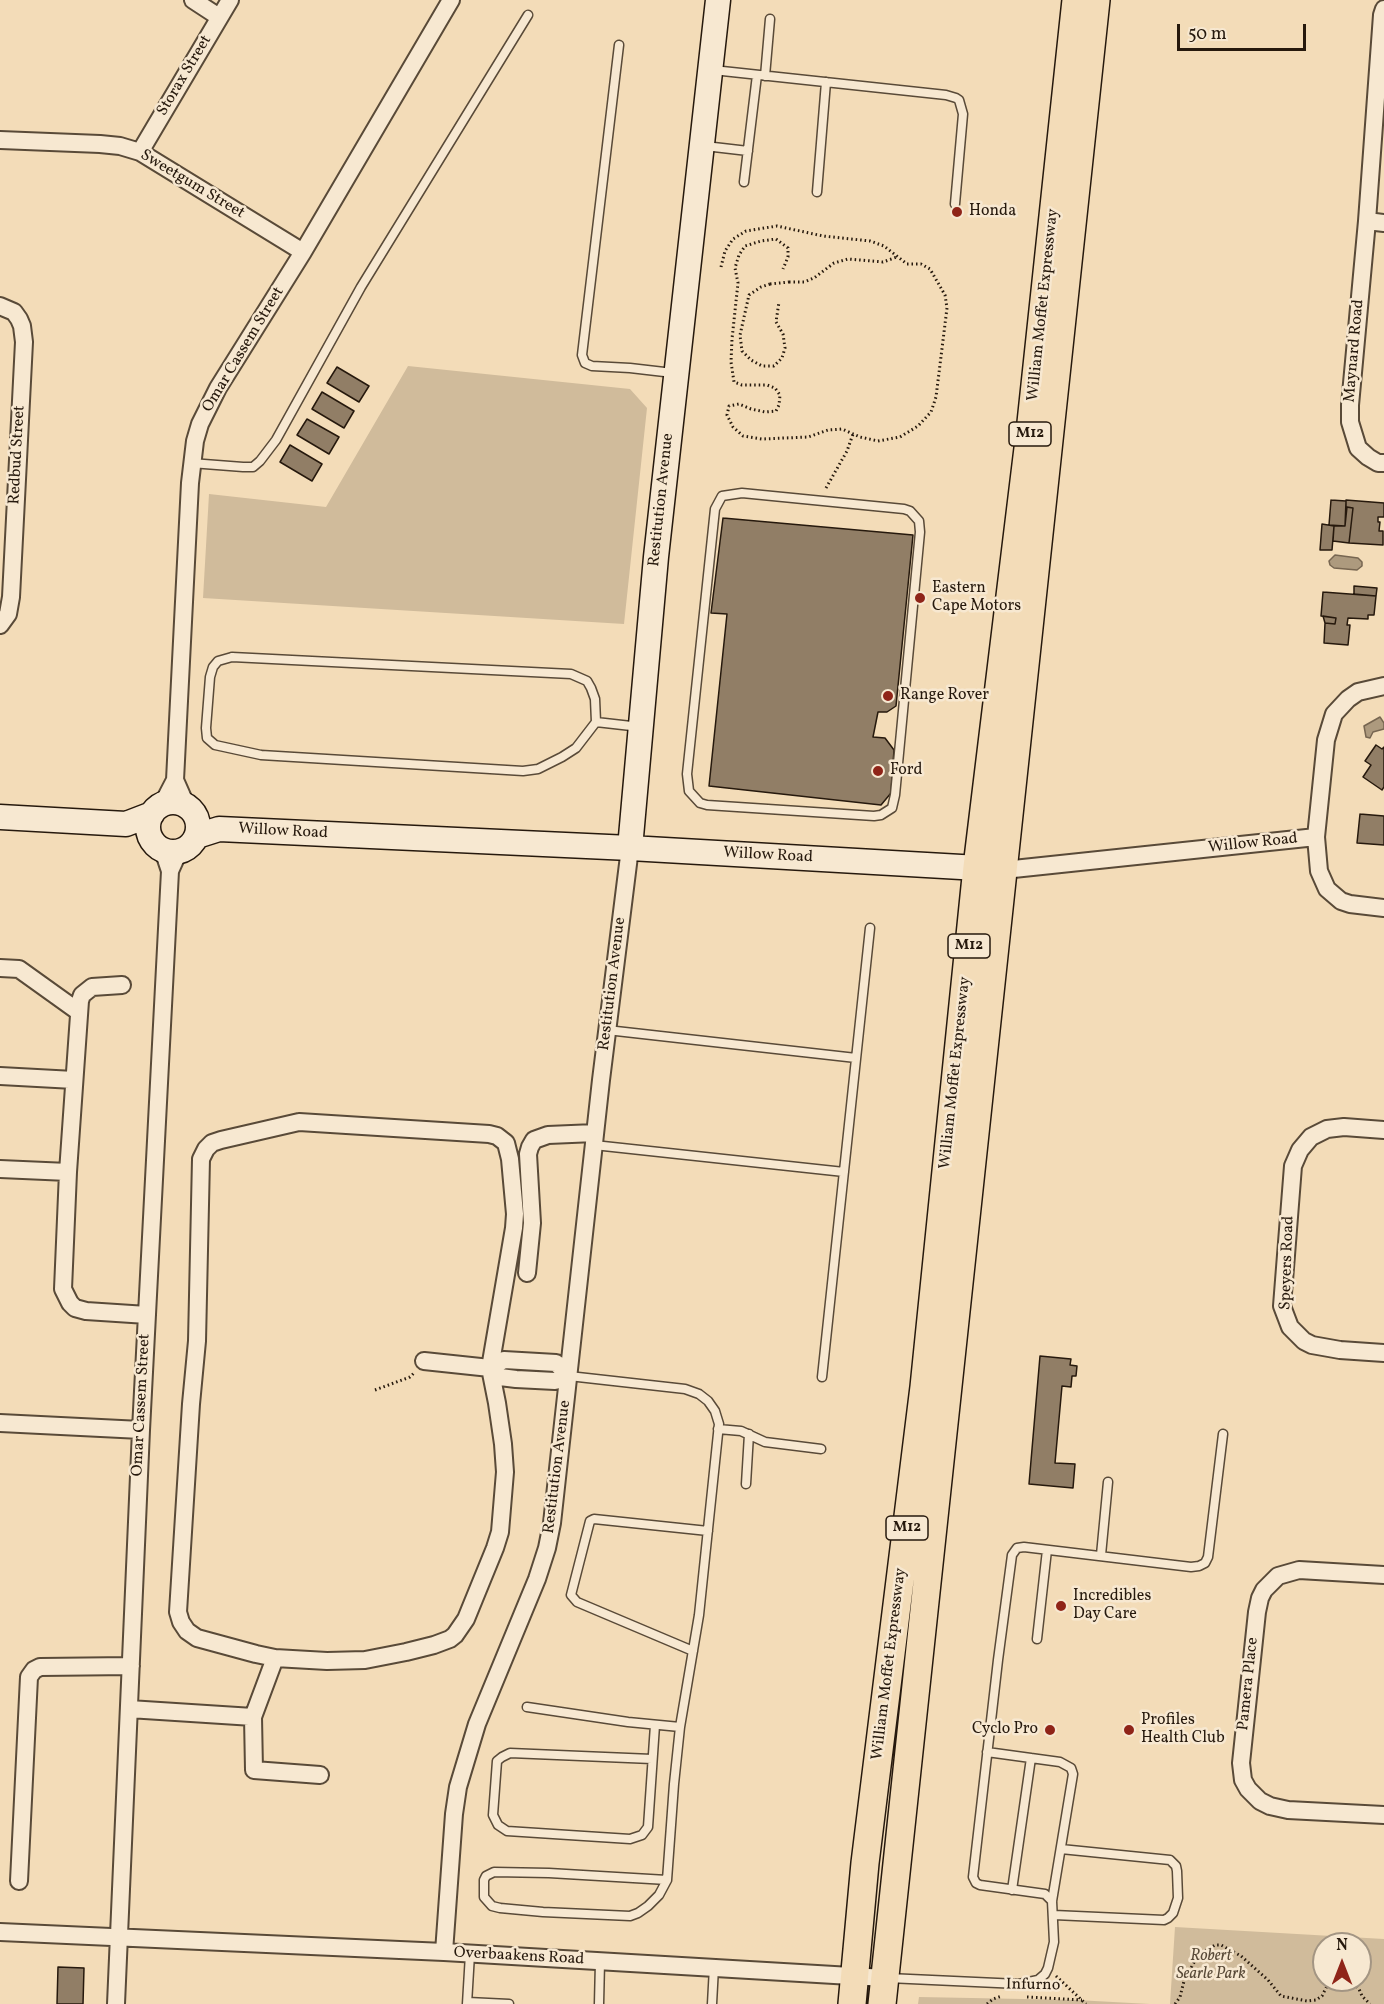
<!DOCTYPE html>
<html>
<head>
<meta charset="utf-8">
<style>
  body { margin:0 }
  #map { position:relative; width:1384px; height:2004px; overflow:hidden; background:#f3dcb8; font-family:Vollkorn,serif }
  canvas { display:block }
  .north { position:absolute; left:1312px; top:1932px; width:60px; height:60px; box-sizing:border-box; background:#f7e8d1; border:2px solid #a39583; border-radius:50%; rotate:0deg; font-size:16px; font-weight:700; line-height:24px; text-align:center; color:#26190d }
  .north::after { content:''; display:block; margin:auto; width:21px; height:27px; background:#8f2418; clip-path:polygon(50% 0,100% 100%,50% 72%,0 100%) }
  .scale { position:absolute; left:1177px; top:24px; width:129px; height:27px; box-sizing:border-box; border:3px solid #26190d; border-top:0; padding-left:8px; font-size:18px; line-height:21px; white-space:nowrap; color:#26190d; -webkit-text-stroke:4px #f7e8d1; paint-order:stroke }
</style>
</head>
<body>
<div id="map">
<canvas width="1384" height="2004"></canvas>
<div class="north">N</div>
<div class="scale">50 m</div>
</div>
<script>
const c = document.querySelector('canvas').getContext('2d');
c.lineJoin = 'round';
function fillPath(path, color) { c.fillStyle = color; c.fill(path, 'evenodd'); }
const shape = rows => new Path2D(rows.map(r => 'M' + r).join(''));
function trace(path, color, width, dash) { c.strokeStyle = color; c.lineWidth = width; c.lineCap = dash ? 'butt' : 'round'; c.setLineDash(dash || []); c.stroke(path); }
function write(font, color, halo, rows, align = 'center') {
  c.font = font + ' Vollkorn,serif'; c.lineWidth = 5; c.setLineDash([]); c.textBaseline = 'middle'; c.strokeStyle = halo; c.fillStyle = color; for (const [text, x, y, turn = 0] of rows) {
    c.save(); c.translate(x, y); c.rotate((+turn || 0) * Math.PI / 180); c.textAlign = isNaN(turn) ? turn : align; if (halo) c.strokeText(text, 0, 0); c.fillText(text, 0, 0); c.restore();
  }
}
fillPath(shape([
  [408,366,630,389,647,408,624,624,203,598,209,494,326,507],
  [1175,1927,1384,1939,1384,2004,1170,2004],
  [1324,1944,1360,1944,1360,1980,1324,1980],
  [919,1997,1076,2000,1150,2004,918,2004]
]), '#d0bb9b');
const water = shape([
  [1335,555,1358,558,1362,562,1362,566,1357,570,1334,568,1330,565,1329,561,1335,555],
  [1380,717,1384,723,1384,729,1373,732,1370,738,1366,737,1364,726,1380,717]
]);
fillPath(water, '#ad9a7e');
trace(water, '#776651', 1.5);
const building = shape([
  [337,367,369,386,359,402,327,383,337,367],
  [322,392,354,411,344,428,312,409,322,392],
  [307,419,339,437,329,454,297,435,307,419],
  [290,445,322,464,312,481,280,462,290,445],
  [1331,500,1346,501,1345,526,1329,525,1331,500],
  [1346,500,1384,503,1384,517,1378,517,1378,522,1380,522,1379,531,1383,531,1383,545,1349,543,1353,508,1346,507,1346,500],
  [1347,507,1353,508,1349,543,1333,541,1334,526,1345,526,1347,507],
  [723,518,913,535,896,706,887,712,878,712,873,737,885,738,894,750,891,793,881,805,709,786,727,614,711,613,723,518],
  [1322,524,1334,526,1332,550,1320,550,1322,524],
  [1354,586,1377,588,1376,596,1354,594,1354,586],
  [1323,592,1376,596,1374,615,1368,615,1368,619,1348,618,1347,625,1350,625,1348,645,1324,643,1325,623,1335,624,1336,618,1321,616,1323,592],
  [1323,616,1336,618,1335,624,1325,623,1323,616],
  [1376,745,1382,749,1384,747,1384,787,1382,790,1363,777,1371,765,1365,761,1376,745],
  [1360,814,1384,816,1384,845,1357,843,1360,814],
  [1040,1356,1071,1359,1070,1365,1077,1366,1076,1376,1072,1376,1071,1387,1062,1386,1055,1463,1075,1464,1073,1488,1029,1484,1040,1356],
  [58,1967,84,1968,83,2004,57,2004,58,1967]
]);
fillPath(building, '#917e66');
trace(building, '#26190d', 1.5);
const lane = shape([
  [619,45,582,355,585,363,592,366,630,368,673,373],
  [713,70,946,95,956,98,959,100,963,114,955,204],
  [765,76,770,19],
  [705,146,748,151],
  [744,182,757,75],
  [817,192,826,82],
  [191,463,243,467,253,467,260,461,276,440,361,287,528,15],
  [742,493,904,509,910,511,919,521,920,532,895,795,892,808,881,815,874,816,707,805,700,803,689,791,687,774,715,509,722,496,742,493],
  [232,657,571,674,587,681,591,688,595,699,596,722,576,748,562,757,538,769,523,771,261,755,215,745,207,738,206,728,210,677,213,667,218,661,232,657],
  [596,722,640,727],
  [607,1030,856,1058],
  [594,1145,844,1172],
  [569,1376,685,1389,699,1394,708,1401,715,1411,719,1424,699,1615,680,1727,674,1784,667,1880,659,1895,648,1906,638,1913,630,1916,543,1912,500,1908,492,1906,484,1897,484,1880,486,1876,494,1872,549,1873,667,1880],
  [822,1377,870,928],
  [718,1429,741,1431,765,1442,821,1449],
  [746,1484,749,1434],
  [1101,1555,1108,1482],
  [1037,1639,1047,1550],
  [693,1651,577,1602,571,1595,590,1521,594,1519,708,1531],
  [527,1707,628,1722,680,1727],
  [652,1759,510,1753,502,1757,497,1761,493,1815,498,1825,507,1831,630,1839,642,1835,648,1827,655,1725],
  [1012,1890,1031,1758],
  [1052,1901,1045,1894,980,1885,976,1883,973,1877,998,1660,1012,1555,1017,1548,1024,1547,1191,1567,1199,1566,1205,1563,1208,1557,1223,1434],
  [1054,1915,1164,1920,1168,1918,1173,1913,1178,1898,1177,1871,1176,1866,1170,1860,1061,1849],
  [888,1978,1019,1984,1038,1980,1045,1974,1048,1968,1054,1942,1052,1901,1073,1774,1071,1768,1060,1762,987,1752],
  [468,2002,509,2004],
  [467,2004,470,1954],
  [599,2004,600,1962],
  [712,2004,714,1967]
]);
const street = shape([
  [193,0,219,17],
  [1384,9,1382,15,1367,221,1350,405,1350,422,1358,448,1368,457,1378,463,1384,463],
  [0,140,100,144,120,146,140,152,303,252],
  [140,152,230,0],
  [1367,221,1384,223],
  [0,306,14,312,19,319,22,326,24,342,11,597,8,614,0,625],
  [1384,686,1358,692,1348,699,1334,714,1326,740,1316,837,1319,871,1327,889,1341,901,1350,904,1384,908],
  [175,780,186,805],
  [162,805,175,780,190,483,195,441,200,424,218,388,303,252,451,0],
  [163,850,170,871],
  [1004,870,1316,837],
  [0,968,19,969,79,1012],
  [122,985,92,987,82,995,80,1001,68,1172,63,1289,70,1303,75,1308,86,1311,147,1315],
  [0,1076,74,1080],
  [299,1122,489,1134,497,1136,506,1143,510,1159,515,1214,514,1228,490,1368,497,1403,503,1444,505,1472,500,1532,495,1548,466,1619,455,1635,450,1639,434,1645,406,1652,365,1660,327,1661,275,1658,256,1654,197,1638,187,1631,181,1622,178,1612,191,1404,197,1341,201,1159,206,1149,212,1143,221,1140,299,1122],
  [1384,1130,1344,1127,1327,1129,1311,1137,1300,1150,1293,1166,1282,1306,1290,1327,1304,1341,1312,1345,1340,1350,1384,1353],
  [0,1169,68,1172],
  [527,1273,532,1223,528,1154,530,1147,534,1140,548,1135,595,1133],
  [424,1361,490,1368,504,1360,556,1363,569,1376,555,1381,516,1379,500,1377,490,1368],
  [0,1423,141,1430],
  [1384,1575,1299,1570,1278,1576,1264,1590,1260,1598,1257,1612,1241,1763,1243,1780,1248,1789,1260,1801,1270,1806,1288,1810,1384,1815],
  [275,1658,253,1717,254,1770,320,1775],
  [129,1709,253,1717],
  [19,1881,29,1677,34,1670,40,1667,131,1666],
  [0,1932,444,1952,885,1978],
  [444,1952,454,1814,458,1787,477,1724,537,1579,547,1548,552,1523,601,1080,630,848],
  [116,2004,141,1430,170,871,179,851]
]);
const secondary = shape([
  '148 827a25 25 0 1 1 50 0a25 25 0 1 1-50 0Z',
  [0,817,126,824,152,814],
  [197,836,219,829,630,848,996,869],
  [630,848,656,557,718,0]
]);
const primary = shape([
  [852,2004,865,1863,924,1387,977,867,1030,432,1076,0],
  [882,2004,1096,0]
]);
trace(lane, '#594a38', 11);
trace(street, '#594a38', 20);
trace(secondary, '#26190d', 27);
trace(primary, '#26190d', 30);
trace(shape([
  [721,267,725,251,733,239,746,231,777,226,823,236,870,241,884,246,907,264,921,264,930,269,945,295,947,308,936,397,931,412,918,426,900,437,878,441,860,437,842,429,828,430,808,437,762,439,743,436,733,427,727,415,729,406,739,404,751,409,765,412,776,411,779,405,780,395,775,388,767,385,742,385,734,382,731,362,732,339,738,283,735,268,739,255,745,246,761,241,776,239,788,248,788,257,783,269],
  [789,282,804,282,814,278,834,263,848,259,883,262,897,257],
  [770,284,761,287,749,295,740,335,742,351,751,360,762,366,774,366,782,358,785,348,783,334,776,322,779,302],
  [826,488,847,451,853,434],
  [375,1390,410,1377,414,1373],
  [1056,1976,1086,2004],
  [1350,1980,1359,1989,1362,1996,1370,2004],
  [1027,1997,1082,2000],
  [987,2004,993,1999,1002,1996],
  [1175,2004,1180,1997,1184,1981,1198,1955,1215,1945,1221,1945,1241,1956,1268,1980,1281,1996,1307,2001,1316,2000,1322,1996,1327,1986,1335,1980]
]), '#26190d', 3, [1.5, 3]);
trace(lane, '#f7e8d1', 8);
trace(street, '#f7e8d1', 16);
trace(secondary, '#f7e8d1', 24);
trace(primary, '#f3dcb8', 27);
trace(shape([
  [770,284,789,282]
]), '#26190d', 3, [1.5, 3]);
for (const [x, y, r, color] of [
  [957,212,6,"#8f2418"],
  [920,598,6,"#8f2418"],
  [888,696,6,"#8f2418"],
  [878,771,6,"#8f2418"],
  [1061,1606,6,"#8f2418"],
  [1050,1730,6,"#8f2418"],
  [1129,1730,6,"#8f2418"]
]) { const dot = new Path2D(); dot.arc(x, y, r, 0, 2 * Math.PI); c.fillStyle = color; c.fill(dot); trace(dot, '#f7e8d1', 2); }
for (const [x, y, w] of [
  [1030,434,42],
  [969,946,42],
  [907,1528,42]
]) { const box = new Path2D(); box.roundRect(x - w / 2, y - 12, w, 24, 4.5); c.fillStyle = '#f7e8d1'; c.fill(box); trace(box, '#26190d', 1.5); }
write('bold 15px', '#26190d', null, [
  ["M12",1030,434],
  ["M12",969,946],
  ["M12",907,1528]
]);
write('16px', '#26190d', '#f7e8d1', [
  ["Storax Street",185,76,-59],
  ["Sweetgum Street",192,185,31],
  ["William Moffet Expressway",1044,305,-84],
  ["Omar Cassem Street",244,350,-59],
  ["Maynard Road",1355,351,-85],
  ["Redbud Street",18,455,-87],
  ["Restitution Avenue",662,500,-84],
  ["Willow Road",283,832,3],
  ["Willow Road",1253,844,-6],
  ["Willow Road",768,856,3],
  ["Restitution Avenue",613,984,-83],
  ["William Moffet Expressway",956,1073,-84],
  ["Speyers Road",1288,1263,-88],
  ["Omar Cassem Street",142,1405,-87],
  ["Restitution Avenue",558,1467,-83],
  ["William Moffet Expressway",890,1664,-83],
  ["Pamera Place",1249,1684,-84],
  ["Overbaakens Road",519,1957,3],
  ["Infurno",1033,1986,1]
]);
write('16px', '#26190d', '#f7e8d1', [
  ["Honda",969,212],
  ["Eastern",932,589],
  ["Cape Motors",932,607],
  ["Range Rover",900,696],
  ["Ford",890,771],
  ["Incredibles",1073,1597],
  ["Day Care",1073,1615],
  ["Profiles",1141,1721],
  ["Health Club",1141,1739],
  ["Cyclo Pro",1038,1730,"right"]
], 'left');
write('italic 16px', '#594a38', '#f7e8d1', [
  ["Robert",1211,1957],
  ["Searle Park",1211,1975]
]);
</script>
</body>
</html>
